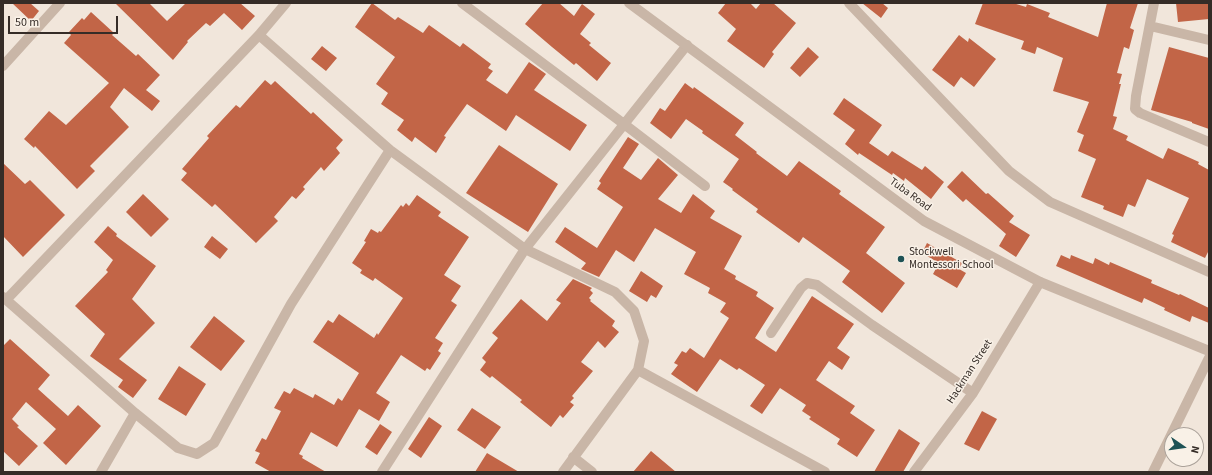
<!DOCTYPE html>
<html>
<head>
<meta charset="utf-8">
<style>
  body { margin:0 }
  #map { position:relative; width:1212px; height:475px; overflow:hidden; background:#f1e6db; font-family:"Source Sans 3",sans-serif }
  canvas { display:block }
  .frame { position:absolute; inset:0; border:4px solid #352c27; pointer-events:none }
  .north { position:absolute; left:1164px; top:427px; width:40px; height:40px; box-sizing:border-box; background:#f9f1e7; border:1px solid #aba29a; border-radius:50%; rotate:103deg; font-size:11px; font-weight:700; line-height:16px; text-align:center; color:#352c27 }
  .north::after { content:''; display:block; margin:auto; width:14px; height:18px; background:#1e5255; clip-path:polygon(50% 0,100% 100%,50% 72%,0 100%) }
  .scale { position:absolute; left:8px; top:16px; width:110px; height:18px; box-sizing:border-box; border:2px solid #352c27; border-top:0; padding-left:5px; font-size:12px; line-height:14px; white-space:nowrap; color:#352c27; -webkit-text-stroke:3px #f9f1e7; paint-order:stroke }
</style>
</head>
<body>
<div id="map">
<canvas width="1212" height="475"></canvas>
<div class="frame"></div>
<div class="north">N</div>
<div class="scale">50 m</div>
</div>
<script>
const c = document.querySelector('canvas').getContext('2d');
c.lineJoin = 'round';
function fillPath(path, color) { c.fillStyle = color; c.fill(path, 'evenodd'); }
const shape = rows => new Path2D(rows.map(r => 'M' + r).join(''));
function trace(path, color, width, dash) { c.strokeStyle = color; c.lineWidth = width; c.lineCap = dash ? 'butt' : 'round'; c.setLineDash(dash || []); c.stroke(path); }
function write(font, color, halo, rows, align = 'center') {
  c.font = font + ' "Source Sans 3",sans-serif'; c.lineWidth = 3; c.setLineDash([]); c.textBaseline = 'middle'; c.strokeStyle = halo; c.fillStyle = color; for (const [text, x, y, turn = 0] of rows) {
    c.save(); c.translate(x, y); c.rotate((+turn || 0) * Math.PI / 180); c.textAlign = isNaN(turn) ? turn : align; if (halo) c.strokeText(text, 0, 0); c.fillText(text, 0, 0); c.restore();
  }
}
fillPath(shape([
  [12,3,30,3,39,11,31,21],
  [115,3,149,3,167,21,186,3,240,3,255,16,242,30,224,13,210,26,206,23,187,41,188,42,173,60],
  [372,3,395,20,398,17,423,33,429,25,460,47,463,43,491,64,488,68,493,71,486,80,507,94,529,62,546,74,534,90,587,125,570,151,516,115,506,131,467,104,444,136,446,137,436,153,415,137,412,142,397,130,404,120,381,104,388,93,376,84,395,57,355,27],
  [543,3,559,3,574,16,582,4,595,14,580,34,591,43,589,45,611,63,597,81,576,63,574,65,552,47,525,24],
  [726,3,750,3,756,9,761,3,773,3,796,23,772,52,774,54,764,68,727,41,736,29,718,13],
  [862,3,882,3,888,8,881,18],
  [983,3,1013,3,1026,7,1027,4,1050,13,1048,17,1098,37,1107,3,1138,3,1130,28,1134,30,1129,49,1124,47,1117,73,1122,74,1119,84,1121,84,1113,116,1117,117,1113,129,1128,136,1126,140,1163,159,1168,148,1199,162,1198,164,1209,170,1209,250,1205,258,1171,242,1174,235,1172,234,1189,198,1147,179,1135,207,1128,204,1123,217,1103,209,1104,206,1081,197,1096,159,1078,151,1084,135,1077,132,1089,102,1053,91,1063,58,1037,47,1035,54,1021,49,1024,41,975,24],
  [1176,3,1208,3,1209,19,1178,22],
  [91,12,114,33,112,35,136,56,138,54,160,75,146,90,160,101,152,111,124,88,110,107,129,127,90,166,95,171,77,189,35,146,34,148,24,139,49,111,66,125,109,83,64,43,71,35,69,32,82,18,84,20],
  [959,35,968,42,969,38,996,59,974,87,961,77,954,87,932,70],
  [322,46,337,58,326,71,311,59],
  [808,47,819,57,800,77,790,68],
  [1169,47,1209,58,1209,129,1192,123,1192,122,1151,110],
  [265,80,271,85,275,81,311,114,313,112,343,140,336,148,340,153,324,171,321,167,303,187,305,189,296,199,292,196,274,217,278,221,256,243,215,204,212,207,181,180,187,173,182,169,209,138,207,136,236,105,240,108],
  [685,83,693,89,694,87,744,123,735,135,757,152,756,153,787,176,799,161,841,191,839,194,885,227,866,253,905,283,882,313,842,282,850,271,803,237,799,243,756,212,758,209,732,190,733,189,723,182,739,159,702,133,703,131,686,119,671,139,650,123,660,108,665,111],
  [844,98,882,125,869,143,888,156,892,151,922,170,925,166,944,182,931,199,905,178,904,181,893,173,892,175,859,153,858,155,845,144,855,130,833,114],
  [628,137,639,144,623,168,641,180,658,158,678,175,658,199,681,213,693,194,715,211,710,218,742,236,724,269,736,276,735,279,758,292,756,296,774,308,755,338,776,352,812,296,854,324,837,348,850,357,842,370,829,361,816,380,855,406,850,413,875,430,857,457,837,444,840,439,809,419,811,417,802,411,806,405,780,388,762,414,750,406,765,385,739,368,737,370,720,359,697,392,671,374,678,365,674,363,682,351,686,353,690,348,704,358,729,318,720,312,726,303,708,293,710,288,684,274,696,252,655,228,634,262,616,250,599,277,581,269,586,263,555,242,565,227,597,248,623,207,597,189,601,183,599,181],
  [499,145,558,184,528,232,466,193],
  [3,163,25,184,30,180,65,215,23,257,3,236],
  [962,171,986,194,988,193,1014,216,1009,222,1030,235,1016,257,999,246,1006,234,966,199,963,202,947,187],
  [143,194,169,219,151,237,126,212],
  [417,195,441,212,438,216,469,237,444,275,461,286,451,301,457,305,435,338,443,343,438,351,441,353,430,370,427,368,425,371,401,355,376,393,390,402,379,421,359,409,337,447,311,432,299,454,303,456,302,458,326,472,271,472,255,463,260,453,255,451,262,438,266,440,281,411,274,408,284,391,290,394,294,388,313,398,315,394,334,405,338,398,342,401,359,373,313,342,328,320,333,323,339,314,374,338,377,333,378,335,403,298,375,278,373,281,360,273,362,270,352,263,366,242,364,241,371,229,378,233,379,231,381,232,401,205,403,207,406,203,409,206],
  [108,226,117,234,116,236,156,266,132,299,155,323,119,359,147,380,133,398,118,387,123,380,90,356,105,334,75,306,108,272,106,270,113,260,94,242],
  [212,236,228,249,220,259,204,247],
  [927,243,962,263,959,269,966,273,957,288,933,274,939,263,922,253],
  [1061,255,1070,259,1071,255,1093,264,1095,258,1109,265,1110,262,1152,280,1151,283,1179,295,1180,294,1209,308,1209,323,1192,316,1190,322,1164,310,1165,308,1144,298,1142,303,1056,266],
  [641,271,663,286,656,298,651,295,647,302,629,291],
  [573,279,592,288,590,290,593,293,589,298,591,300,590,301,615,321,612,326,619,332,605,348,598,341,581,362,593,371,572,396,574,398,570,402,574,405,563,418,560,415,551,427,520,402,522,400,492,376,490,378,480,370,486,362,482,358,498,338,492,333,521,299,547,321,561,303,556,300],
  [214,316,245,341,221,371,190,347],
  [10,339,50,375,38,389,68,416,78,405,101,426,66,465,43,443,56,429,26,402,12,419,19,426,17,427,38,446,19,466,3,451,3,346],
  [179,366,206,384,186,416,158,399],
  [472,408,501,427,485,449,457,430],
  [982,411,997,419,979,451,964,444],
  [429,417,442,426,421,458,408,449],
  [380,424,392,432,377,455,365,447],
  [899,429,920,443,903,472,874,472],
  [651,451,676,472,633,472],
  [487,453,519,472,475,472]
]), '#c26547');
trace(shape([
  [462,3,624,124,705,186],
  [849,3,1009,171,1050,202,1209,272],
  [1154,3,1136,96,1135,109,1140,113,1209,142],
  [1150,26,1209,40],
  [259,35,390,150,525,249,615,292,634,311,644,341,638,370,563,472],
  [3,66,60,3],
  [3,297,135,413,178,448,197,454,214,443,291,304,390,150],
  [6,300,259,35,286,3],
  [771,333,801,288,807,283,817,285,872,325,973,393],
  [638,370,825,472],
  [573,457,592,472],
  [101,472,135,413],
  [382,472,525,249,687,45],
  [914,472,973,393,1040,282],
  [1153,472,1209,358]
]), '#c9b6a7', 10);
trace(shape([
  [629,3,924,221,1040,282,1209,351]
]), '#c9b6a7', 10);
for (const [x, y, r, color] of [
  [901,259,4,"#1e5255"]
]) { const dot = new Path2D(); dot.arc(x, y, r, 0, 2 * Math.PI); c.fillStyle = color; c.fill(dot); trace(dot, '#f9f1e7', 1.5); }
write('11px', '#352c27', '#f9f1e7', [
  ["Tuba Road",910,195,36],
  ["Hackman Street",970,372,-57]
]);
write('11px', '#352c27', '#f9f1e7', [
  ["Stockwell",909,253],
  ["Montessori School",909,266]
], 'left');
</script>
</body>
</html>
